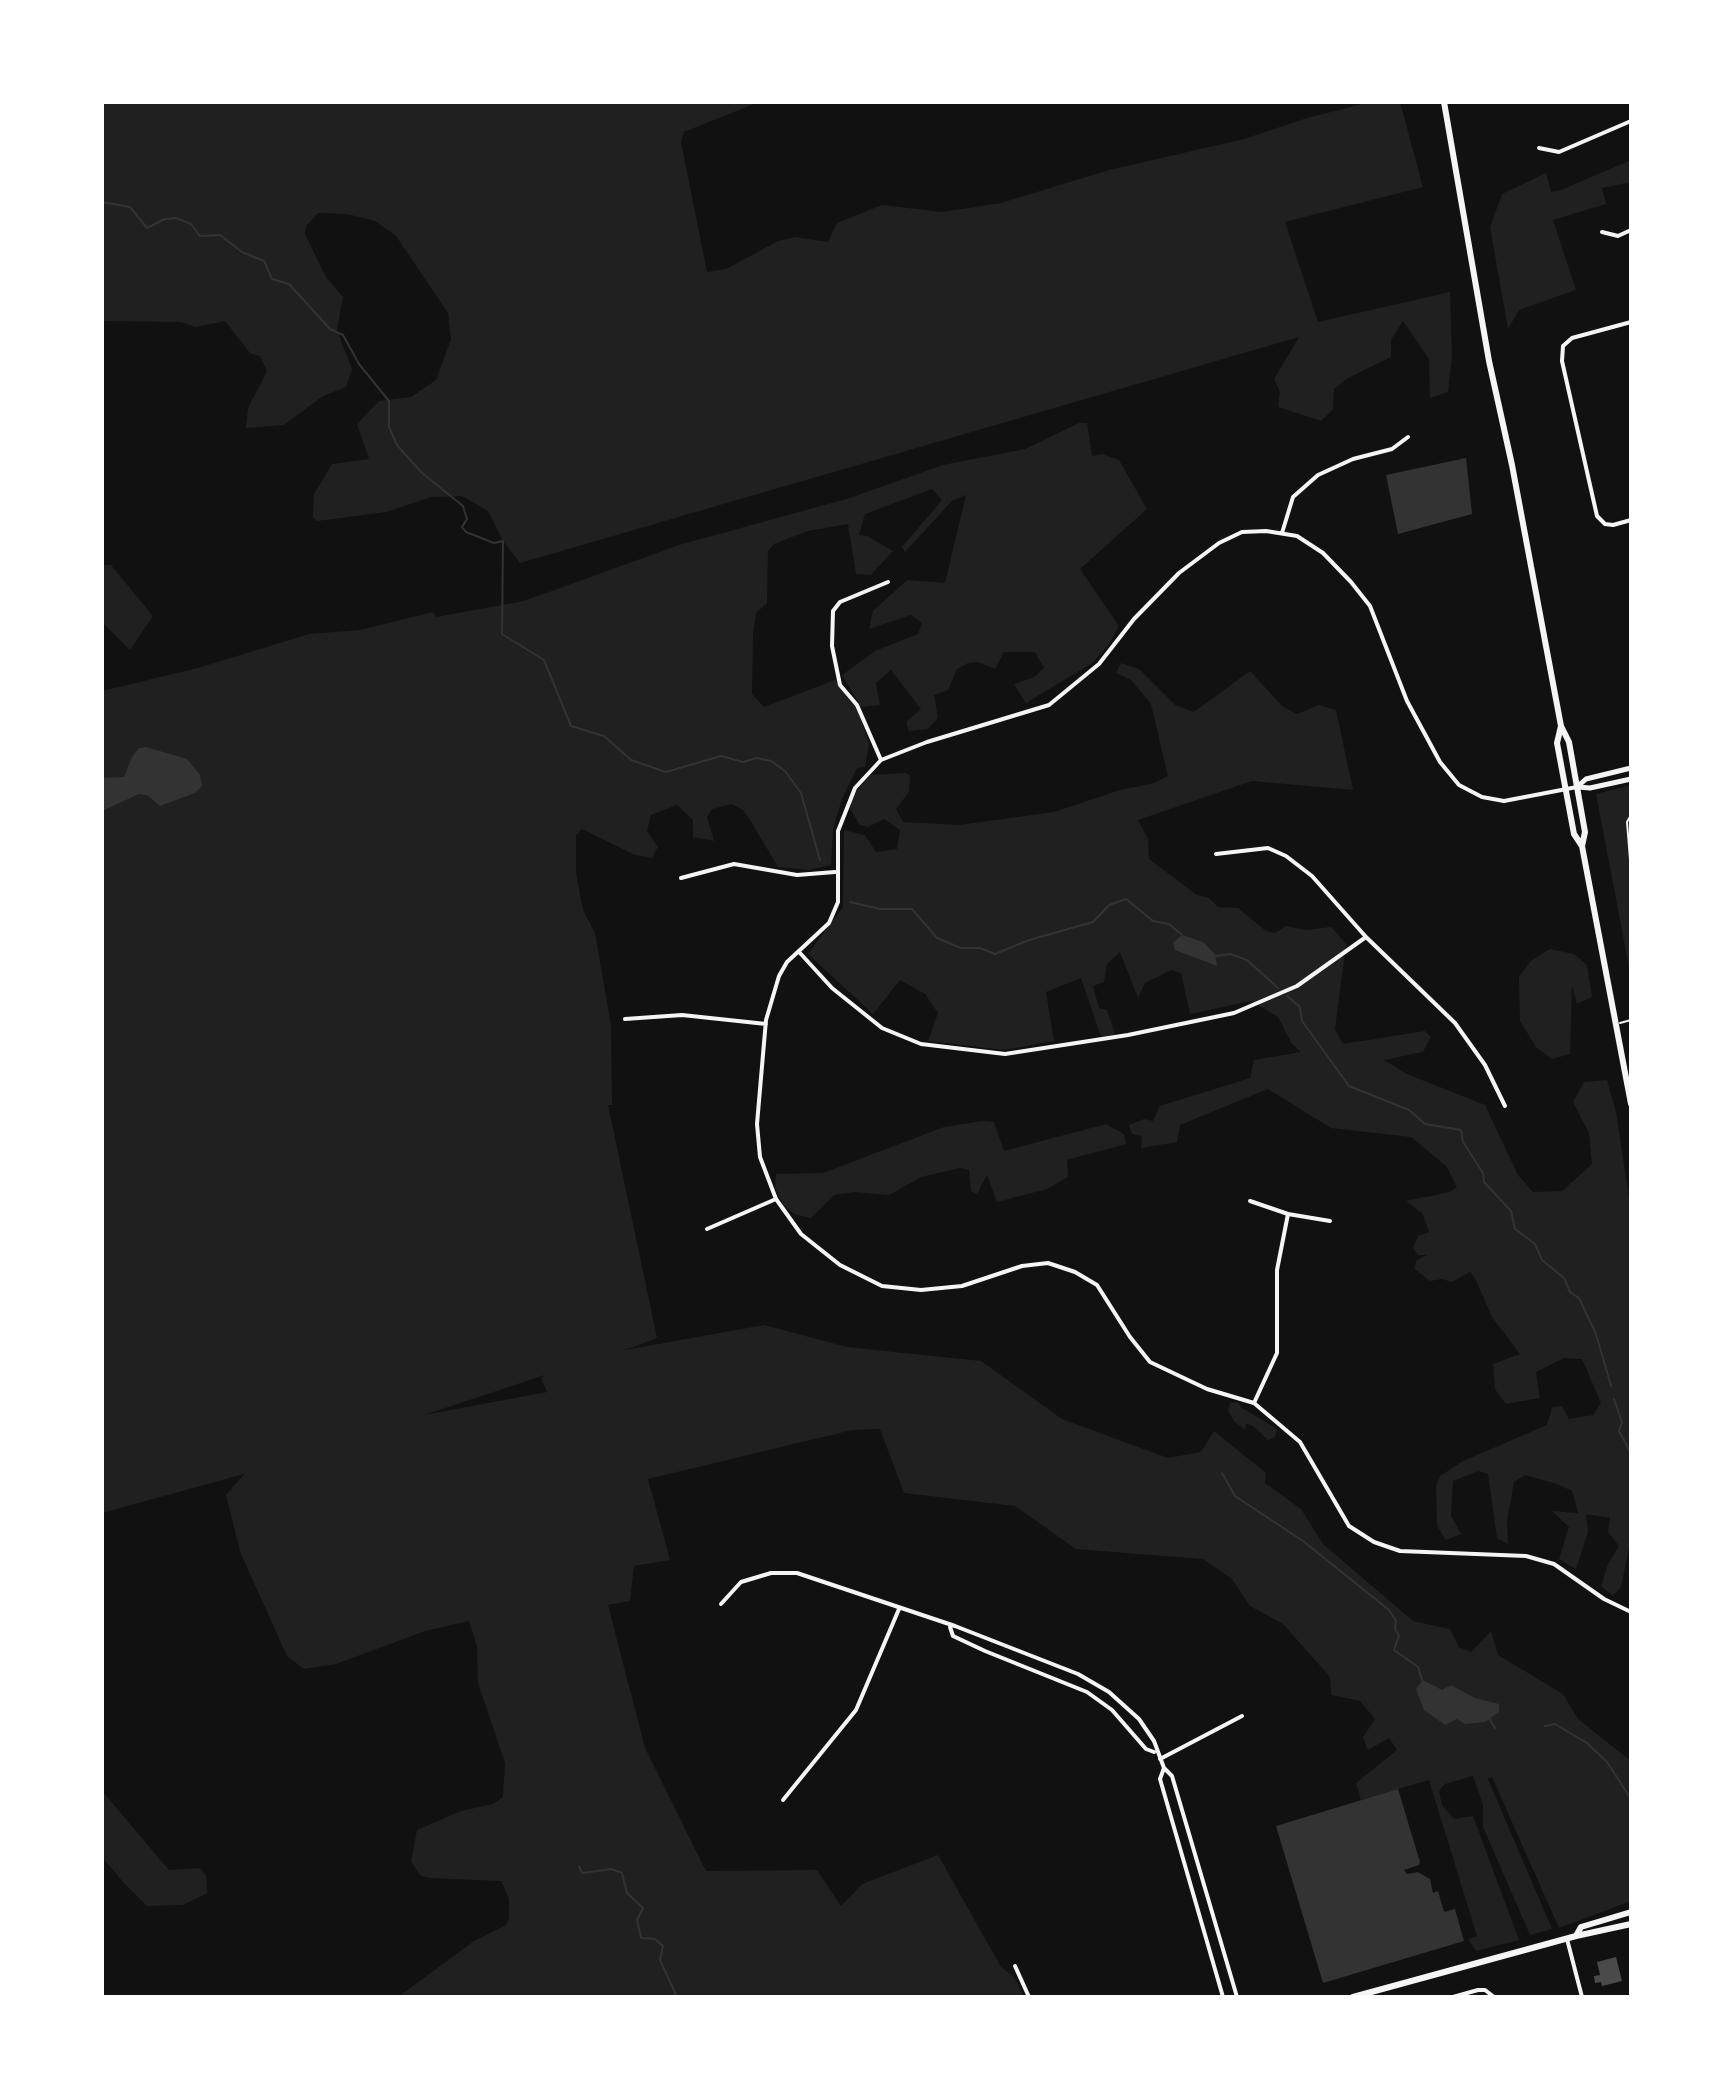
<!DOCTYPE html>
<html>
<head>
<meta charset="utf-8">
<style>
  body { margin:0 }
  #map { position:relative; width:1733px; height:2099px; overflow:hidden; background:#111; font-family:Roboto,sans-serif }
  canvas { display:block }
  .frame { position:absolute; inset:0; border:104px solid #fff; pointer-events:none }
</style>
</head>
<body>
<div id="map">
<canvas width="1733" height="2099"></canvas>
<div class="frame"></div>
</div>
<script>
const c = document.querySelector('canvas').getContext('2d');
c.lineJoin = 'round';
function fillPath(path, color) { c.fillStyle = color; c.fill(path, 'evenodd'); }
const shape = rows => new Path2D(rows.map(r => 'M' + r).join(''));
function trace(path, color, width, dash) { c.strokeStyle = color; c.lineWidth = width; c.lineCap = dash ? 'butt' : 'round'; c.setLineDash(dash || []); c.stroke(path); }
fillPath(shape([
  [102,102,759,102,684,132,681,142,707,272,726,269,778,241,795,237,828,242,837,223,882,205,942,212,1001,203,1109,170,1244,139,1307,118,1370,102,1400,102,1423,187,1285,222,1318,322,1450,292,1452,357,1448,392,1430,398,1429,359,1403,321,1391,340,1391,357,1348,378,1334,389,1333,409,1321,421,1278,407,1280,392,1274,379,1299,337,520,563,503,541,488,511,462,496,431,497,386,512,317,521,313,517,314,494,332,464,369,459,357,424,379,401,411,397,436,380,451,339,448,313,396,236,375,221,347,214,318,213,306,226,305,234,326,277,343,297,337,330,352,369,346,387,323,396,284,425,246,428,248,408,267,371,260,356,250,353,225,321,196,327,181,322,102,321],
  [1631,160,1631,182,1602,188,1606,204,1553,220,1576,290,1519,310,1508,329,1490,227,1502,194,1546,173,1551,192,1561,190],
  [1079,423,1087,423,1092,456,1102,454,1119,460,1147,509,1080,569,1119,626,1108,646,1092,663,1026,703,1014,684,1034,677,1044,668,1035,652,1004,652,995,669,978,662,968,663,957,669,948,690,934,695,938,718,928,729,909,731,906,722,921,709,891,670,876,683,880,705,861,707,842,675,875,651,918,634,922,623,911,615,869,629,873,611,907,580,945,583,966,495,952,501,905,552,902,547,942,500,932,489,865,514,859,535,867,536,893,551,871,575,856,574,848,524,808,531,774,544,768,551,767,603,756,613,753,634,752,694,764,707,835,680,855,701,869,744,865,767,857,768,842,799,833,829,831,865,809,870,778,867,750,820,743,810,732,804,712,809,707,817,714,841,693,837,693,820,677,805,651,815,647,831,658,847,652,858,635,855,582,829,576,835,576,873,583,910,595,933,611,1025,612,1105,608,1105,657,1338,625,1350,764,1325,847,1347,981,1361,1062,1419,1168,1458,1201,1452,1214,1431,1266,1473,1265,1483,1301,1509,1323,1544,1413,1621,1450,1629,1459,1647,1471,1652,1491,1631,1498,1655,1563,1694,1578,1719,1631,1761,1631,1901,1559,1928,1492,1777,1488,1779,1552,1929,1530,1935,1483,1827,1483,1805,1473,1776,1445,1784,1439,1791,1442,1805,1454,1819,1473,1816,1519,1940,1476,1951,1468,1939,1477,1936,1429,1780,1361,1800,1356,1783,1397,1750,1389,1738,1368,1750,1363,1737,1375,1719,1360,1701,1331,1695,1330,1677,1283,1624,1250,1606,1232,1579,1203,1559,1076,1549,1015,1506,904,1493,880,1429,852,1430,648,1479,670,1560,634,1566,630,1601,608,1605,645,1748,706,1871,817,1870,841,1906,862,1884,938,1855,1001,1967,1014,1977,1024,1997,398,1997,474,1941,506,1925,509,1918,509,1899,501,1881,430,1878,421,1876,411,1862,417,1830,461,1811,493,1804,503,1797,505,1763,478,1683,477,1646,469,1621,425,1631,336,1664,304,1669,287,1656,241,1554,226,1495,244,1474,102,1513,102,691,198,668,309,634,360,630,433,612,436,617,524,601,679,545,850,498,943,465,1025,449],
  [545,1375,541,1378,547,1392,424,1415],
  [102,565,111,565,153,616,130,650,102,622],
  [1121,663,1139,669,1175,705,1194,712,1250,671,1282,706,1297,714,1319,705,1336,710,1353,790,1252,781,1138,820,1148,839,1149,859,1197,895,1209,898,1218,907,1238,908,1266,931,1275,933,1286,926,1306,930,1331,927,1346,944,1335,1029,1343,1044,1425,1031,1431,1037,1423,1052,1384,1060,1407,1074,1485,1105,1518,1175,1533,1192,1562,1191,1592,1164,1589,1133,1573,1102,1584,1082,1607,1080,1616,1112,1631,1211,1631,1538,1621,1587,1613,1596,1601,1586,1608,1564,1619,1546,1608,1532,1610,1518,1586,1514,1588,1532,1576,1569,1559,1559,1569,1527,1552,1511,1578,1513,1572,1491,1557,1484,1525,1475,1514,1482,1507,1521,1508,1544,1497,1538,1488,1474,1479,1471,1453,1481,1451,1516,1461,1534,1446,1540,1437,1526,1436,1486,1440,1476,1463,1461,1547,1425,1552,1407,1562,1406,1569,1419,1593,1415,1601,1403,1582,1359,1564,1358,1536,1372,1540,1398,1506,1404,1495,1389,1493,1364,1520,1354,1492,1317,1475,1278,1470,1272,1452,1282,1442,1279,1430,1281,1415,1269,1416,1261,1427,1255,1418,1255,1413,1248,1418,1236,1429,1232,1423,1214,1406,1201,1450,1192,1457,1187,1446,1166,1411,1137,1331,1128,1268,1089,1180,1125,1177,1142,1141,1148,1142,1136,1132,1134,1129,1125,1144,1119,1153,1121,1160,1106,1250,1078,1254,1060,1301,1052,1292,1044,1278,1017,1251,1001,1190,1014,1181,973,1171,970,1145,983,1138,998,1120,952,1107,964,1104,982,1093,986,1099,1008,1107,1010,1115,1034,1102,1037,1100,1034,1081,978,1046,992,1054,1041,1004,1050,928,1041,938,1013,925,994,900,980,873,1014,808,954,843,907,844,830,865,835,876,852,897,849,900,830,884,819,868,827,860,825,850,809,852,796,871,775,906,773,910,776,909,792,896,809,903,822,959,825,1054,812,1120,790,1154,783,1168,776,1151,704,1131,680,1116,673],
  [1631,785,1631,978,1596,794],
  [1550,949,1574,954,1587,965,1592,997,1577,1004,1572,986,1570,1054,1552,1059,1536,1047,1520,1021,1519,976,1532,960],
  [982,1121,994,1122,1004,1151,1106,1124,1124,1134,1126,1144,1067,1160,1068,1177,1047,1189,997,1202,987,1175,977,1194,971,1191,969,1170,960,1168,921,1177,889,1195,854,1192,834,1195,811,1218,794,1214,784,1206,775,1188,776,1174,823,1173,944,1127],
  [1238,1402,1242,1408,1277,1429,1275,1437,1268,1440,1252,1425,1246,1424,1245,1430,1234,1421,1228,1411,1230,1403],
  [102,1791,169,1870,200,1868,206,1875,207,1893,183,1905,147,1906,123,1882,102,1857]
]), '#202020');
fillPath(shape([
  [1466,458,1472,514,1398,534,1386,475],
  [146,747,187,759,200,775,202,786,195,793,160,806,147,795,139,794,102,811,102,778,124,777,132,757,139,748],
  [1182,935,1203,942,1215,954,1217,966,1175,950,1173,943],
  [1423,1680,1442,1690,1451,1685,1475,1698,1499,1704,1499,1712,1485,1722,1465,1724,1457,1719,1445,1725,1424,1710,1416,1689],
  [1398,1789,1420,1862,1419,1865,1404,1870,1407,1874,1418,1872,1430,1879,1433,1893,1438,1891,1444,1912,1455,1909,1464,1941,1323,1983,1276,1826]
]), '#333');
trace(shape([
  [102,202,130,207,147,228,165,219,176,218,191,224,200,236,220,235,242,252,264,261,272,279,289,284,330,329,343,335,359,364,389,401,389,427,397,445,421,472,463,506,467,519,462,527,466,532,494,543,503,541,502,634,544,660,571,726,604,736,631,760,666,772,721,756,743,762,757,758,771,761,785,771,801,793,820,860],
  [850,902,880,909,912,909,937,938,961,948,980,948,995,954,1029,940,1093,922,1109,905,1126,899,1153,921,1169,924,1182,935],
  [1216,956,1230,954,1247,960,1278,988],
  [1287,996,1300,1007,1302,1021,1349,1086,1409,1110,1425,1124,1461,1130,1463,1142,1483,1173,1484,1182,1511,1211,1515,1229,1535,1244,1542,1260,1564,1278,1570,1292,1579,1298,1596,1334,1611,1386],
  [1614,1399,1622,1422,1619,1431,1631,1453],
  [1222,1473,1235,1496,1303,1541,1389,1610,1396,1621,1395,1629,1399,1636,1394,1650,1418,1667,1422,1680],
  [1489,1718,1495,1728],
  [1545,1726,1555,1724,1587,1743,1607,1762,1631,1799],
  [579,1866,582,1873,612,1869,622,1873,627,1893,643,1908,637,1920,641,1938,655,1939,663,1946,660,1960,677,1997]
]), '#333', 2);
fillPath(shape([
  [1616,1957,1622,1981,1602,1986,1601,1982,1595,1983,1594,1976,1600,1975,1597,1962]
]), '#4a4a4a');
trace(shape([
  [1631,815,1627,822,1631,872],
  [1620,1023,1631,1020]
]), '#f5f5f5', 2);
trace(shape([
  [1539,148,1559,152,1631,121],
  [1602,232,1618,236,1631,230],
  [1631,322,1572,338,1563,346,1562,361,1597,516,1605,524,1613,525,1631,520],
  [1282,533,1293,497,1318,475,1353,459,1392,449,1408,437],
  [881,760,857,705,840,685,832,646,833,611,840,602,888,582],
  [1577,787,1504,801,1482,797,1459,785,1440,762,1407,701,1370,606,1351,582,1323,553,1297,536,1266,531,1242,532,1219,543,1179,573,1134,619,1099,664,1049,705,927,742,881,760,855,788,838,831,838,902,829,923,787,962,779,976,766,1020,757,1124,760,1157,776,1199,801,1234,840,1265,882,1286,921,1290,962,1286,1022,1266,1048,1263,1075,1272,1097,1285,1130,1337,1150,1362,1207,1389,1254,1403,1300,1442,1349,1526,1374,1542,1400,1551,1526,1556,1554,1564,1604,1599,1631,1612],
  [1216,854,1268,848,1286,856,1312,876,1366,937,1455,1023,1485,1065,1505,1106],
  [681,878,734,864,797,875,835,872],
  [800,953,832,988,882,1028,921,1044,1005,1054,1128,1035,1234,1013,1297,986,1366,937],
  [625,1019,682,1015,766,1024],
  [1250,1201,1288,1214],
  [707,1229,776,1199],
  [1254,1403,1277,1353,1277,1270,1288,1214,1330,1221],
  [721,1604,741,1582,771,1573,797,1573,955,1626,1078,1674,1109,1692,1139,1719,1154,1741,1164,1768,1172,1776,1237,1997],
  [950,1627,953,1636,985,1651,1087,1692,1112,1710,1146,1749,1154,1752],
  [1160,1759,1242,1716],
  [1164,1768,1160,1779,1223,1997],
  [783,1800,856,1710,899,1609],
  [1567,1939,1582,1997],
  [1015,1966,1029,1997],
  [1453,1997,1478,1990,1485,1990,1494,1997]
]), '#f5f5f5', 4);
trace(shape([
  [1577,787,1586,779,1631,768],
  [1578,787,1590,788,1631,779]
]), '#f5f5f5', 5);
trace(shape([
  [1444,102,1489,361,1512,465,1561,726,1569,742,1585,832,1582,846,1631,1104],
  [1561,726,1557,743,1574,834,1582,846],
  [1576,1936,1581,1927,1631,1912],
  [1353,1997,1576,1936,1631,1924]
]), '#f5f5f5', 6);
</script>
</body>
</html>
